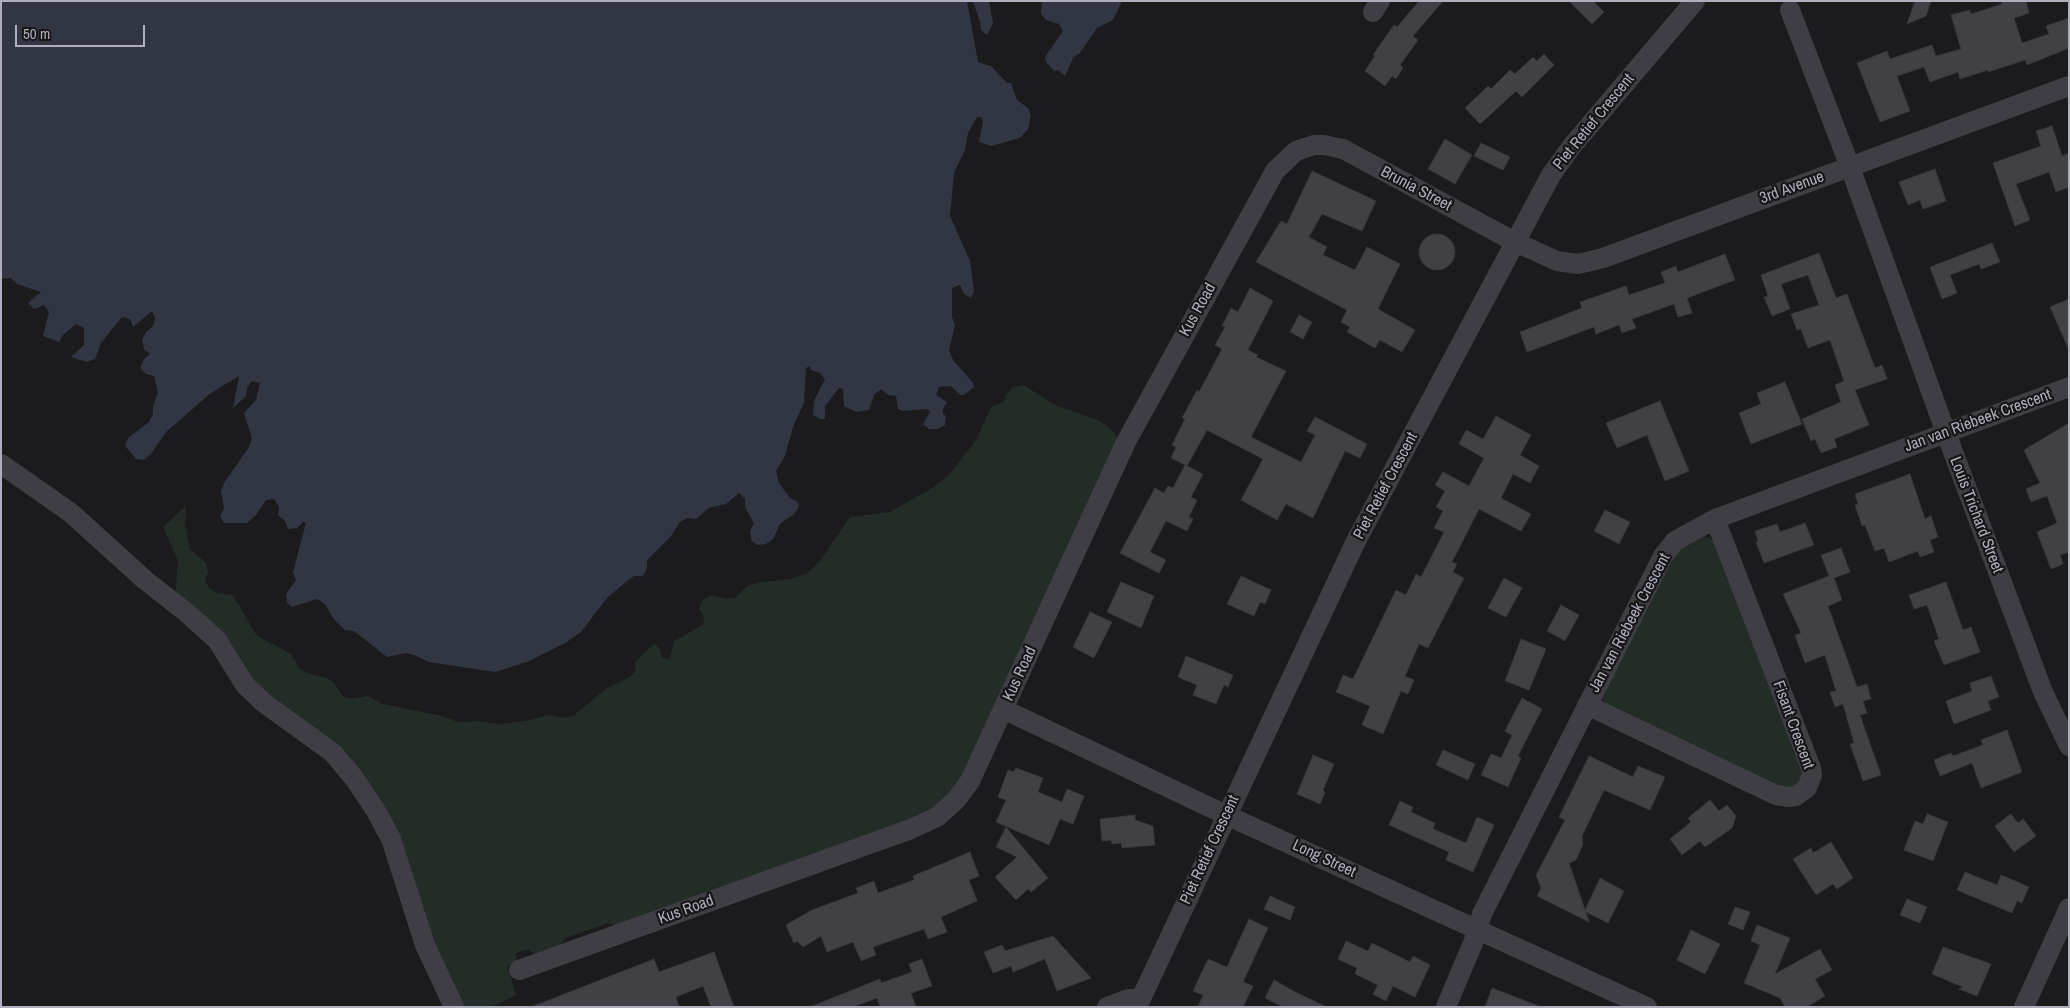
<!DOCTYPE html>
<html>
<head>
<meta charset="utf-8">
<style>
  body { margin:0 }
  #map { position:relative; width:2070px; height:1008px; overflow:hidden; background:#1b1b1d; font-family:"Archivo Narrow",sans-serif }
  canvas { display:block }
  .frame { position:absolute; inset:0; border:2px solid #aeafbc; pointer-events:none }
  .scale { position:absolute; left:15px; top:25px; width:130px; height:22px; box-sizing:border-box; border:2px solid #aeafbc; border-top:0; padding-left:6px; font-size:15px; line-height:18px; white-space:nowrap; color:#aeafbc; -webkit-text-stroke:4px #161618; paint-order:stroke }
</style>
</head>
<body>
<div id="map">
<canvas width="2070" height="1008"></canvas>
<div class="frame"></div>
<div class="scale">50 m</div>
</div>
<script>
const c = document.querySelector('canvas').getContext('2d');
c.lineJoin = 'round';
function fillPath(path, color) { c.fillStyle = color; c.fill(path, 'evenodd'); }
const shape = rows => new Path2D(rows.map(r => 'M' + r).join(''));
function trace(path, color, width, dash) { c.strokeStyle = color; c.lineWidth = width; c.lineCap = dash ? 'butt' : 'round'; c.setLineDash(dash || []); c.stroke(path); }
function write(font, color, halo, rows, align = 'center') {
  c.font = font + ' "Archivo Narrow",sans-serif'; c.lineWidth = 4.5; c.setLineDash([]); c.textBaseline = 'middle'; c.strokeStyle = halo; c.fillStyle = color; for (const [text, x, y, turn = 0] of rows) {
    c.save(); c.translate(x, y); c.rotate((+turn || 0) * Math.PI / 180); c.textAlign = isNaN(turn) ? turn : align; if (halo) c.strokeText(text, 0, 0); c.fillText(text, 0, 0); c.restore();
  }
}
fillPath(shape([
  [1024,385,1053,404,1100,421,1114,432,1119,443,963,778,949,796,926,814,618,926,609,923,565,938,560,946,539,954,533,953,529,949,516,953,516,962,507,966,516,995,491,1007,460,1007,450,990,387,819,262,694,175,597,178,561,163,527,186,506,185,523,190,549,206,563,208,572,205,581,209,588,217,593,233,595,255,633,261,638,291,654,300,669,307,673,326,678,333,682,343,696,351,699,368,696,383,704,442,716,458,722,475,721,500,724,531,720,548,715,565,718,573,716,607,688,630,677,636,670,635,662,654,644,660,649,662,658,670,659,674,641,704,624,703,615,699,608,703,600,710,595,727,599,735,598,747,586,756,583,790,579,806,574,819,562,850,517,889,512,928,491,949,475,976,440,991,407,1004,402,1006,395,1013,387],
  [1703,536,1715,540,1806,776,1788,792,1605,704,1603,699,1602,694,1665,563,1682,546]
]), '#232c26');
fillPath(shape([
  [1,1,967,1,978,62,991,66,1007,83,1011,83,1017,100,1028,108,1031,116,1028,129,1020,138,991,146,979,142,983,121,981,117,977,117,968,133,965,150,954,173,950,216,970,261,974,291,971,298,964,294,960,285,952,288,952,317,955,325,949,350,953,360,973,383,974,387,964,395,960,395,951,386,939,387,936,395,947,402,943,409,943,414,946,416,945,425,937,429,929,429,923,424,930,412,927,409,902,411,898,409,896,396,888,395,881,389,874,395,869,410,856,412,844,406,843,389,839,388,825,406,825,419,820,419,813,415,814,401,825,379,820,373,811,370,810,366,806,368,804,403,793,427,785,456,776,471,779,483,790,498,798,502,799,507,794,514,780,524,773,539,766,544,757,545,751,540,750,531,754,523,745,507,745,499,739,493,726,504,709,508,696,519,687,518,680,522,671,536,647,560,647,568,643,576,634,576,627,581,607,598,581,632,567,642,527,662,495,672,429,662,414,655,406,653,387,657,354,631,345,630,333,618,325,604,317,599,292,607,287,603,286,594,296,580,293,572,306,523,303,522,297,528,288,529,285,521,278,515,279,507,274,499,266,500,256,515,247,523,224,523,220,516,224,508,221,491,224,483,249,447,252,438,244,413,256,400,260,383,252,381,247,388,246,396,233,408,239,376,211,393,166,432,151,454,144,460,136,459,125,446,128,438,149,422,153,414,153,406,158,392,154,376,146,374,140,368,144,359,150,354,144,349,142,340,146,332,153,326,155,318,152,311,133,327,130,319,122,317,101,343,95,359,87,362,71,357,84,345,84,328,76,324,63,335,59,342,43,336,49,312,44,305,34,309,28,303,41,292,17,284,11,278,1,279],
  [973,1,989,1,993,23,987,35,981,30,980,21],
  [1042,1,1122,1,1113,20,1097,28,1080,53,1073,58,1065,76,1058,70,1054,71,1046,62,1045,57,1063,31,1059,24,1046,20,1041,13]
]), '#313642');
const building = shape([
  [1419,1,1443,1,1413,36,1418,40,1400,65,1403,68,1396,79,1392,76,1385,86,1365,71,1375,56,1373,55,1394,25,1397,27,1419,1],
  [1569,1,1593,1,1604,12,1592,24,1569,1],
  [1915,1,1931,1,1926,16,1907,24,1915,1],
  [2001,1,2026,1,2029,13,2014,18,2022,43,2049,34,2046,26,2069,18,2069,48,2027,65,2025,60,1988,72,1988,70,1960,79,1958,72,1930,82,1924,67,1897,76,1910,111,1880,122,1857,63,1887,51,1890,59,1932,45,1936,56,1961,49,1951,15,1970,10,1971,14,2002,4,2001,1],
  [1544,54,1554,65,1522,97,1516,91,1480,124,1465,108,1488,86,1491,89,1510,70,1515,74,1533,57,1537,61,1544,54],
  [2052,126,2062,156,2069,153,2069,187,2056,192,2049,172,2016,184,2030,220,2015,226,1993,163,2041,146,2036,131,2052,126],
  [1445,139,1472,155,1455,184,1428,169,1445,139],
  [1481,143,1510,157,1503,170,1474,156,1481,143],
  [1935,169,1946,201,1923,209,1920,200,1908,205,1899,182,1935,169],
  [1312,171,1376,201,1362,231,1322,214,1309,237,1327,247,1323,255,1355,270,1367,247,1400,264,1378,309,1415,330,1402,352,1380,340,1375,348,1347,332,1350,327,1341,322,1347,310,1256,262,1281,221,1287,224,1312,171],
  '1419 252a18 18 0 1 1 36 0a18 18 0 1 1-36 0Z',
  [1992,243,2000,262,1981,269,1979,264,1950,275,1957,293,1942,299,1930,267,1992,243],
  [1819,253,1836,298,1847,294,1875,368,1882,365,1887,379,1855,390,1869,425,1834,439,1837,447,1821,453,1815,439,1811,441,1802,419,1841,402,1835,385,1844,381,1830,340,1808,348,1801,329,1797,330,1791,314,1819,305,1808,275,1781,284,1790,309,1772,316,1764,297,1768,296,1761,275,1819,253],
  [1725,254,1735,280,1687,298,1692,313,1678,317,1674,304,1632,319,1636,328,1622,333,1619,325,1596,334,1594,327,1527,352,1520,332,1582,308,1580,302,1626,286,1629,295,1665,283,1661,272,1676,266,1678,272,1725,254],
  [1250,288,1273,301,1248,350,1258,355,1256,357,1286,371,1251,437,1301,462,1315,435,1307,431,1315,417,1367,444,1360,458,1345,451,1313,518,1286,504,1277,520,1241,500,1263,459,1207,430,1187,466,1171,458,1176,447,1172,445,1185,419,1182,418,1197,390,1199,392,1222,349,1215,345,1225,327,1222,326,1231,308,1238,312,1250,288],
  [2069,299,2069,350,2050,307,2069,299],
  [1299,315,1312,322,1303,339,1290,332,1299,315],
  [1785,382,1802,424,1751,444,1739,413,1761,404,1757,393,1785,382],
  [1660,401,1689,471,1665,481,1647,435,1617,448,1606,423,1660,401],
  [1496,416,1531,435,1520,455,1539,466,1530,483,1513,474,1501,498,1531,514,1521,531,1479,509,1452,562,1457,564,1453,572,1464,578,1428,648,1419,644,1405,676,1414,680,1408,694,1401,691,1383,734,1362,725,1370,706,1336,692,1343,675,1353,679,1396,590,1406,595,1416,574,1421,577,1444,532,1434,528,1443,511,1436,507,1445,491,1435,485,1443,472,1469,486,1484,458,1459,444,1466,430,1483,439,1496,416],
  [2069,423,2069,552,2060,555,2063,564,2051,569,2037,532,2057,523,2047,496,2031,502,2026,489,2040,483,2024,450,2069,423],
  [1185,465,1203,474,1191,497,1197,500,1189,517,1193,519,1187,531,1166,521,1150,552,1166,560,1159,573,1120,553,1155,488,1164,493,1168,486,1173,488,1185,465],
  [1910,474,1925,519,1931,516,1938,537,1930,540,1934,552,1920,557,1918,551,1889,562,1884,548,1875,551,1865,525,1862,526,1855,505,1858,504,1855,494,1910,474],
  [1605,510,1630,522,1619,544,1594,531,1605,510],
  [1805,523,1814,545,1764,563,1756,542,1758,541,1755,531,1777,524,1780,532,1805,523],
  [1841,548,1850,572,1834,578,1842,600,1828,606,1857,687,1867,684,1871,699,1863,701,1867,713,1860,715,1881,775,1863,781,1850,744,1854,743,1843,704,1835,707,1830,692,1836,691,1825,655,1805,663,1795,635,1801,633,1783,594,1829,576,1821,555,1841,548],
  [1241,576,1271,590,1265,604,1260,602,1254,616,1227,604,1241,576],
  [1504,578,1522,588,1506,617,1488,608,1504,578],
  [1121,582,1154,596,1141,628,1107,612,1121,582],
  [1946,582,1963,630,1971,627,1980,652,1944,665,1934,641,1939,639,1927,605,1914,609,1909,595,1946,582],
  [1561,605,1579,615,1565,641,1547,631,1561,605],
  [1090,612,1112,622,1094,658,1073,647,1090,612],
  [1521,639,1546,649,1529,690,1505,681,1521,639],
  [1186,656,1233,675,1228,687,1224,685,1216,704,1193,695,1197,685,1178,677,1186,656],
  [1991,676,1999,697,1988,701,1991,710,1954,724,1946,701,1972,691,1970,683,1991,676],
  [1522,698,1542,709,1518,756,1521,758,1508,787,1481,775,1491,754,1501,758,1512,735,1505,731,1522,698],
  [2007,730,2022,772,1981,788,1972,763,1940,776,1934,760,1951,753,1953,756,1983,745,1981,740,2007,730],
  [1443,750,1475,764,1468,780,1436,765,1443,750],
  [1313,755,1334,764,1323,790,1325,792,1320,804,1297,794,1313,755],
  [1589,756,1633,777,1638,766,1665,777,1650,810,1604,790,1582,836,1583,844,1576,860,1569,863,1585,910,1600,878,1624,891,1608,923,1586,912,1589,922,1537,896,1541,888,1536,875,1565,820,1559,817,1589,756],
  [1016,768,1043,778,1038,792,1062,802,1067,789,1084,796,1073,824,1060,819,1049,845,996,822,1006,800,998,797,1008,770,1013,772,1016,768],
  [1710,800,1719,811,1727,805,1736,816,1732,828,1705,847,1700,841,1682,855,1670,839,1691,822,1688,818,1710,800],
  [1400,801,1413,807,1411,812,1435,823,1433,829,1466,843,1477,817,1494,825,1473,872,1446,860,1449,852,1389,825,1400,801],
  [1927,814,1948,822,1933,861,1904,850,1915,821,1923,824,1927,814],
  [2011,814,2018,823,2023,819,2036,836,2014,852,1995,826,2011,814],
  [1135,815,1135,820,1153,826,1155,845,1122,848,1121,843,1112,844,1111,840,1102,841,1100,819,1135,815],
  [1006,827,1048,878,1031,892,1028,889,1016,900,995,877,1017,857,996,847,1006,827],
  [1831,842,1853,878,1837,889,1833,884,1816,895,1793,859,1811,848,1813,853,1831,842],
  [970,852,979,876,969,880,977,901,941,917,947,932,928,939,924,929,873,947,876,955,861,961,853,942,827,952,821,936,803,947,797,941,794,943,786,925,812,910,858,893,856,888,874,881,878,893,914,880,913,876,970,852],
  [1965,872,1997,885,2001,875,2029,887,2022,903,2017,901,2012,913,1957,890,1965,872],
  [1270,896,1295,907,1290,920,1264,909,1270,896],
  [1907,899,1927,907,1920,923,1900,915,1907,899],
  [1735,907,1750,912,1743,930,1728,924,1735,907],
  [1249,919,1268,928,1243,982,1253,986,1243,1007,1198,1007,1203,995,1193,991,1208,959,1227,967,1249,919],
  [1757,925,1790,938,1775,974,1820,949,1832,970,1815,979,1825,996,1807,1007,1785,1007,1780,998,1744,983,1760,945,1751,941,1757,925],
  [1691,930,1720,944,1705,974,1677,960,1691,930],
  [1053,936,1091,978,1057,991,1045,959,1013,972,1011,966,993,973,984,952,1002,945,1005,951,1053,936],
  [1346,941,1368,951,1372,943,1410,962,1413,956,1430,965,1415,997,1393,986,1386,1001,1373,994,1378,985,1355,974,1357,968,1338,959,1346,941],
  [1943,947,1991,964,1977,996,1959,989,1963,987,1932,974,1943,947],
  [714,952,734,1007,711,1007,703,986,676,997,679,1007,531,1007,654,959,659,972,714,952],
  [922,959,932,986,911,993,916,1007,880,1007,877,998,853,1007,810,1007,880,979,881,983,912,972,909,964,922,959],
  [1274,980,1297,993,1327,1007,1283,1007,1265,998,1274,980],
  [1492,988,1539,1006,1539,1007,1485,1007,1492,988]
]);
fillPath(building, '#414044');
trace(building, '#363539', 1);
trace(shape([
  [1790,10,1850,167,1946,433,2043,692,2069,746],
  [1373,12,1380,1],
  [1,464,71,513,145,580,187,613,217,640,245,685,264,703,333,753,354,778,376,811,391,839,425,945,454,1007],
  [1587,705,1776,795,1789,797,1796,796,1807,788,1812,775,1811,768,1715,519],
  [1003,709,1226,815,1647,1007],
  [519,970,911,829,937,817,956,800,970,781,1126,442,1275,171,1296,151,1314,145,1324,145,1343,149,1515,242,1557,261,1578,264,1603,258,2069,86],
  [1107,1007,1128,999,1140,999],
  [1137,1007,1356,541,1551,175,1572,146,1695,1],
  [1446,1007,1473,943,1482,914,1663,556,1675,541,1715,519,2069,387],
  [2024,1007,2069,908]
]), '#3e3e44', 20);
write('16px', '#aeafbc', '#161618', [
  ["Piet Retief Crescent",1594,122,-51],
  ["3rd Avenue",1792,188,-20],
  ["Brunia Street",1416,189,28],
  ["Kus Road",1198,310,-61],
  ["Jan van Riebeek Crescent",1978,421,-20],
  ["Piet Retief Crescent",1386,486,-62],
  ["Louis Trichard Street",1976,515,69],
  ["Jan van Riebeek Crescent",1630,623,-62],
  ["Kus Road",1020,674,-65],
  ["Fisant Crescent",1793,725,70],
  ["Piet Retief Crescent",1210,850,-65],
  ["Long Street",1324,859,25],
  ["Kus Road",686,910,-20]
]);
</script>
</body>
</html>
